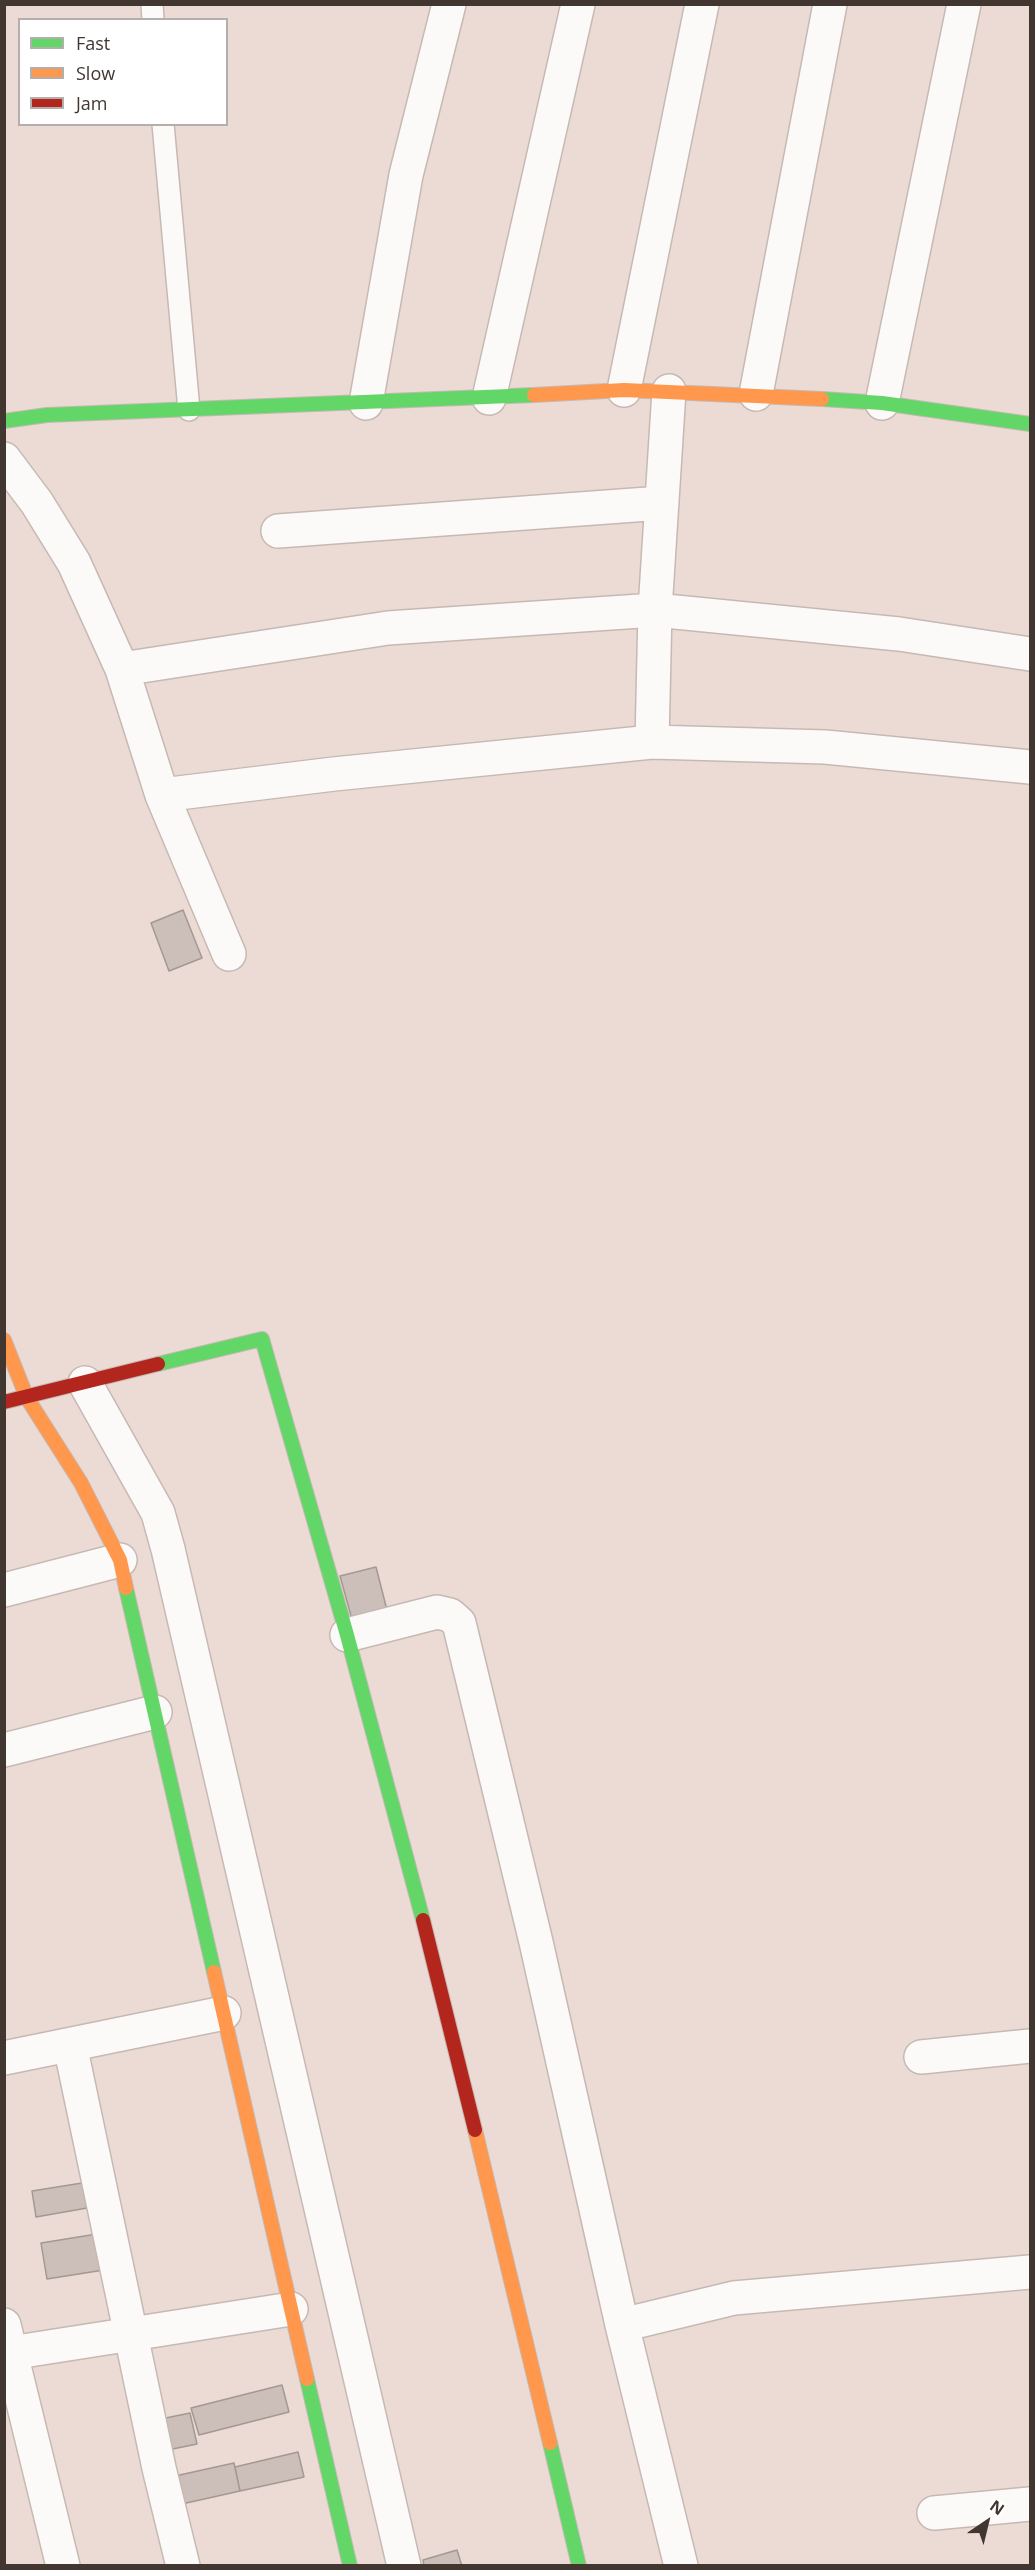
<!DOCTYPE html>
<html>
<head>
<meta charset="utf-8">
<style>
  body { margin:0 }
  #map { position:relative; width:1035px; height:2570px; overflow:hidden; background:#ebdbd4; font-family:"Open Sans",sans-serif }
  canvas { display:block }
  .frame { position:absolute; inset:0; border:6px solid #423631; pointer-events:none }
  .legend { position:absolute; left:18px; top:18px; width:210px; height:108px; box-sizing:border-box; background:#fff; border:2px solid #b3afad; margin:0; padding:8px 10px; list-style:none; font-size:18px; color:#423631 }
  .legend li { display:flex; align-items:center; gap:12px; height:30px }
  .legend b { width:30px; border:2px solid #b3afad }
  .north { position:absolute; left:957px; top:2492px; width:60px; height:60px; -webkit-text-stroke:4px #fff; paint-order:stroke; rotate:35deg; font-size:16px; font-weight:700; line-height:24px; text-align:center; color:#423631 }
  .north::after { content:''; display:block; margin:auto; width:21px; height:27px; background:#423631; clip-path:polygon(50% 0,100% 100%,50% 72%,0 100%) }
</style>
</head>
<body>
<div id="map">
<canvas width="1035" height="2570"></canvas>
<div class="frame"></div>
<ul class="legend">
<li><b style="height:8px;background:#63d668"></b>Fast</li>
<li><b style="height:8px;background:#ff974d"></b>Slow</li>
<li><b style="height:8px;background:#b3261e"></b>Jam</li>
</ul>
<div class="north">N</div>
</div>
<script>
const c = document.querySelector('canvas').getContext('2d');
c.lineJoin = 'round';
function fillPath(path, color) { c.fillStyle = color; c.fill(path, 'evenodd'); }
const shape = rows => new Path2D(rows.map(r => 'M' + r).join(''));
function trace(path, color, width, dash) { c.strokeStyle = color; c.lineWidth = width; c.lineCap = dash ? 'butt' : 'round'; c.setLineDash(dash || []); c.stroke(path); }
const building = shape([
  [183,910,202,958,169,971,151,923,183,910],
  [376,1567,388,1614,353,1623,340,1576,376,1567],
  [82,2183,87,2208,36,2217,32,2191,82,2183],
  [97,2234,104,2270,47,2279,41,2243,97,2234],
  [282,2385,289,2412,199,2435,191,2408,282,2385],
  [190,2413,197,2444,163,2451,156,2420,190,2413],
  [298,2452,304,2477,240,2491,235,2467,298,2452],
  [234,2463,240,2491,173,2506,166,2478,234,2463],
  [457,2550,462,2566,424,2566,423,2560,457,2550]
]);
fillPath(building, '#ccbfb9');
trace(building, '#a49893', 1.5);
const lane = shape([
  [152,4,153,20],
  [163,124,189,410]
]);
const street = shape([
  [624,390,702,4],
  [756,394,830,4],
  [489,398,578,4],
  [366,403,406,175,449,4],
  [882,403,964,4],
  [4,459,37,503,74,563,122,669,162,795,229,954],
  [278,531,662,503],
  [122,669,388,628,655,610,899,634,1030,654],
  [652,742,655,610,669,391],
  [162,795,334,774,652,742,825,747,1030,767],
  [85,1383,158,1513,168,1549,404,2566],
  [4,1590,120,1560],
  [347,1635,437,1612,450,1615,459,1623,536,1942,622,2325,734,2298,1030,2272],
  [4,1750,155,1712],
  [70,2045,159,2468,183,2566],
  [921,2057,1030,2046],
  [4,2058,224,2013],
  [4,2325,63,2566],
  [622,2325,681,2566],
  [4,2354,291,2309],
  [934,2513,1030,2504]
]);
const fast = shape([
  [822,399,882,403,1030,424],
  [4,421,47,415,534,395],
  [158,1364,262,1339,347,1635,423,1920],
  [126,1588,214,1972],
  [307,2379,350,2566],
  [550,2443,579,2566]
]);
const slow = shape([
  [534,395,624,390,822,399],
  [4,1340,27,1398,81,1483,120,1560,126,1588],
  [214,1972,307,2379],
  [475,2130,550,2443]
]);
const jam = shape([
  [4,1402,158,1364],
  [423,1920,475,2130]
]);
trace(lane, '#c6b9b4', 24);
trace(street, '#c6b9b4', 36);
trace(fast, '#c6b9b4', 16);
trace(slow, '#c6b9b4', 16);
trace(jam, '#c6b9b4', 16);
trace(lane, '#fcfaf9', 21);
trace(street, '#fcfaf9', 33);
trace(fast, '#63d668', 14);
trace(slow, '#ff974d', 14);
trace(jam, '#b3261e', 14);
</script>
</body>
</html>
